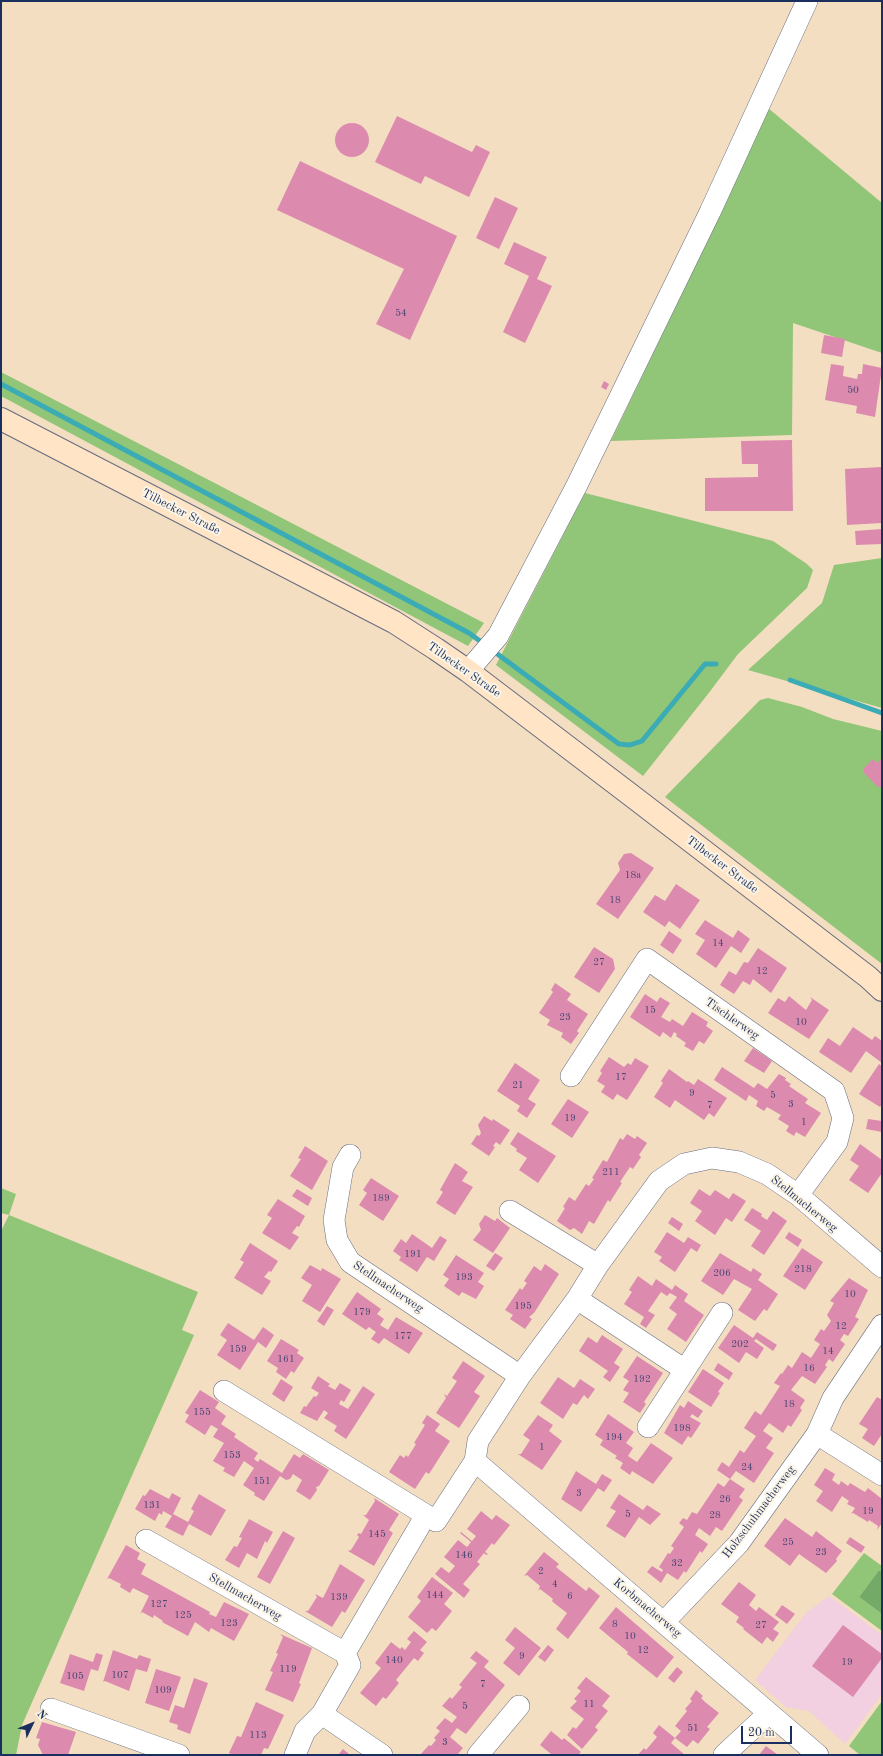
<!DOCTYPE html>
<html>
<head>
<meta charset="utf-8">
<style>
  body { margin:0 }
  #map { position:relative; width:883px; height:1756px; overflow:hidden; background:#f3dec1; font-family:"Old Standard TT",serif }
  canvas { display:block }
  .frame { position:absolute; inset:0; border:2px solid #1b2f5e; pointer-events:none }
  .north { position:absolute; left:12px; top:1704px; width:40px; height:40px; -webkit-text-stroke:3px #fcf5e5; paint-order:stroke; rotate:47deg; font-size:11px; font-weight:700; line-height:16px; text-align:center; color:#1b2f5e }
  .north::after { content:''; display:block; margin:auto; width:14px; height:18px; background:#1b2f5e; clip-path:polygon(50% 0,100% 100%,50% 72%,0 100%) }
  .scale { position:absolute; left:741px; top:1726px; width:51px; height:18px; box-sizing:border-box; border:2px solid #1b2f5e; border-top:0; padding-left:5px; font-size:12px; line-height:14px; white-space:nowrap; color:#1b2f5e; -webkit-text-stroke:3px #fcf5e5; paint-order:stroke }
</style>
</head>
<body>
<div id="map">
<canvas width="883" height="1756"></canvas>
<div class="frame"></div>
<div class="north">N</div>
<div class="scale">20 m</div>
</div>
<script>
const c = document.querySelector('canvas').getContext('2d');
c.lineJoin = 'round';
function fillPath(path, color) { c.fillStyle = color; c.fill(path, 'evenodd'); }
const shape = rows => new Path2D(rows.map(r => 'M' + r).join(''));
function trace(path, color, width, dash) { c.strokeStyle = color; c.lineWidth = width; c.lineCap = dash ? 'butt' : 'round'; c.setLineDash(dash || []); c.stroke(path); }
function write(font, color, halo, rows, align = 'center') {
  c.font = font + ' "Old Standard TT",serif'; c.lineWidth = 4; c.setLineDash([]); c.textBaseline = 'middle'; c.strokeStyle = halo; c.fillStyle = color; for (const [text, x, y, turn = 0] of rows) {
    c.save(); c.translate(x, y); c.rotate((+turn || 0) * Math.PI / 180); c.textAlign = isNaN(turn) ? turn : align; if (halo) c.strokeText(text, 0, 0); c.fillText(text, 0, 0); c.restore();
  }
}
fillPath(shape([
  [829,1596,882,1635,882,1694,845,1744,809,1711,786,1707,755,1680,806,1613]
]), '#f2cfe1');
fillPath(shape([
  [768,108,882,203,882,353,793,323,792,435,611,441,717,221],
  [1,372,484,623,468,646,1,396],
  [585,493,773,541,807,564,813,570,807,588,738,654,708,694,643,776,496,665],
  [882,558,882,708,748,670,822,603,834,565],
  [768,698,802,707,833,719,882,731,882,964,665,797,760,700],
  [1,1188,16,1194,9,1215,198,1292,182,1330,194,1335,22,1725,16,1755,1,1755,1,1231,9,1215,1,1213],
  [864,1553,882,1566,882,1572,879,1570,859,1597,882,1614,882,1631,832,1594],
  [882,1701,882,1755,860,1755,849,1746]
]), '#91c577');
fillPath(shape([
  [879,1570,882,1572,882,1614,859,1597]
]), '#74aa68');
trace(shape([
  [1,384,469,633,484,644],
  [492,650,619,744,630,745,642,741,705,664,716,664],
  [790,680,882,713]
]), '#3bacb5', 5);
fillPath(shape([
  [397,116,472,152,476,145,490,152,469,197,425,176,421,184,375,162],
  '335 140a17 17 0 1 1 34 0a17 17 0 1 1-34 0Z',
  [300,161,457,236,410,340,376,324,404,269,277,210],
  [495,197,518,208,499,249,476,238],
  [514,242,547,257,537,279,552,286,525,343,503,332,529,276,504,264],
  [824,335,845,339,842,357,821,353],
  [831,364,844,366,843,376,857,379,858,374,862,374,863,364,882,368,875,417,856,413,857,406,825,400],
  [604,381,609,384,606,390,601,387],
  [792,440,793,511,705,511,705,478,758,477,758,464,742,464,741,441],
  [882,467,882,523,847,525,845,469],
  [882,529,882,544,856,545,855,531],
  [882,758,882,787,878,787,864,773,864,768,873,759,877,763],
  [631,853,654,868,618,919,596,904,620,870,618,863,624,854],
  [676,884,700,900,680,929,669,921,665,927,643,912,655,895,665,901],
  [705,920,733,938,738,930,750,939,741,953,731,946,716,968,696,954,705,940,695,934],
  [669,931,682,940,673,954,660,945],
  [594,947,613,959,615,969,599,993,574,977],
  [758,948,787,968,771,993,753,979,750,985,743,981,734,994,720,985,729,971,736,975,744,962,748,963],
  [555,983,571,994,567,1000,588,1014,577,1031,579,1033,571,1044,561,1037,563,1033,547,1025,550,1020,539,1013,553,992,551,990],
  [645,994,657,1002,660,997,670,1003,661,1017,670,1022,672,1019,683,1026,692,1012,708,1022,706,1026,713,1031,704,1044,699,1041,693,1051,684,1046,686,1043,676,1036,677,1034,674,1032,671,1038,663,1032,660,1037,630,1017],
  [789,996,806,1010,812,1000,810,997,829,1010,809,1039,768,1013,778,998,785,1002],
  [853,1027,872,1040,875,1036,882,1041,882,1063,866,1051,851,1073,819,1052,828,1038,840,1046],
  [753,1048,772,1061,764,1073,744,1061],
  [609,1057,624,1067,628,1063,631,1065,635,1058,649,1066,627,1100,617,1094,613,1100,601,1092,605,1086,597,1081,602,1073,600,1071],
  [515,1063,540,1080,528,1099,536,1104,527,1118,517,1111,520,1106,497,1091],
  [879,1064,882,1066,882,1104,880,1107,859,1094],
  [722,1067,754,1088,758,1083,767,1089,779,1074,786,1078,785,1080,791,1084,789,1086,808,1099,805,1103,821,1113,805,1137,796,1132,794,1136,786,1131,789,1126,778,1119,781,1115,767,1107,764,1111,756,1106,758,1101,749,1095,746,1101,714,1080],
  [669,1069,687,1082,688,1081,694,1085,698,1079,727,1098,714,1117,709,1113,704,1120,675,1100,670,1108,654,1097,663,1083,661,1081],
  [568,1099,589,1112,572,1138,551,1124],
  [484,1116,492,1121,493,1119,510,1130,500,1145,496,1142,493,1146,495,1147,489,1156,471,1144,477,1135,479,1136,481,1133,478,1125],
  [868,1119,882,1121,882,1132,866,1129],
  [518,1132,556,1156,538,1183,519,1170,527,1158,516,1151,517,1149,510,1144],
  [627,1134,635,1139,637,1136,647,1143,639,1155,641,1157,633,1169,630,1167,620,1182,622,1183,610,1202,608,1200,594,1224,589,1221,582,1234,574,1228,570,1230,557,1221,565,1208,563,1207,569,1197,575,1201,586,1184,589,1186,594,1179,592,1178,603,1160,607,1162,620,1138,623,1140],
  [860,1144,882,1160,882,1173,868,1193,849,1180,859,1166,850,1160],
  [305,1146,328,1161,312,1190,290,1176,301,1159,298,1158],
  [455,1163,468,1172,462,1181,473,1187,455,1215,436,1203,443,1192,440,1190],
  [371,1178,399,1196,383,1221,359,1205,367,1193,363,1190],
  [297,1189,312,1198,308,1206,292,1196],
  [699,1189,710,1196,715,1190,729,1199,733,1193,746,1201,732,1222,726,1218,715,1235,695,1221,702,1211,690,1203],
  [278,1199,305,1216,299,1227,297,1226,292,1233,299,1237,290,1250,262,1233,272,1218,267,1215],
  [752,1208,762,1214,761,1216,767,1220,773,1211,787,1221,764,1255,751,1246,761,1231,744,1220],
  [485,1215,495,1221,497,1218,510,1228,493,1253,473,1240,481,1230,479,1224],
  [672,1217,683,1224,679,1231,668,1223],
  [667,1232,684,1243,688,1237,701,1245,697,1252,691,1248,675,1272,659,1261,662,1257,654,1252],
  [789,1232,802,1240,798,1247,785,1238],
  [412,1234,432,1248,440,1236,447,1240,434,1261,427,1257,417,1272,399,1260,401,1257,393,1251,401,1239,406,1243],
  [250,1243,278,1261,271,1272,269,1271,264,1277,271,1281,262,1295,234,1278,244,1262,240,1260],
  [802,1248,823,1262,805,1290,783,1276],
  [495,1253,503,1258,494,1271,486,1266],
  [720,1253,751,1272,753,1268,762,1274,758,1280,778,1294,767,1311,764,1309,755,1321,738,1310,752,1289,734,1279,723,1295,701,1281],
  [456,1255,484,1273,478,1282,484,1286,476,1299,462,1292,459,1296,444,1286,449,1279,443,1275],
  [545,1264,559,1274,534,1313,529,1317,532,1319,525,1329,510,1319,513,1315,505,1310,520,1288,522,1290,527,1283,524,1281,534,1266,541,1271],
  [310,1265,321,1271,322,1268,341,1279,320,1312,302,1301,312,1285,301,1278],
  [638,1276,652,1286,656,1279,672,1290,675,1285,688,1294,684,1301,704,1315,686,1342,667,1329,677,1314,669,1308,677,1297,670,1293,667,1296,661,1292,648,1311,655,1315,646,1328,640,1324,644,1317,624,1304,632,1292,629,1290],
  [849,1278,868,1290,855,1317,859,1319,848,1336,844,1334,840,1340,845,1344,833,1362,829,1359,825,1365,827,1367,815,1384,802,1376,791,1390,805,1400,800,1408,802,1410,791,1427,788,1425,783,1433,769,1423,763,1431,773,1438,766,1448,774,1453,754,1483,736,1471,730,1479,745,1489,739,1497,743,1500,722,1531,716,1527,710,1536,699,1528,695,1535,708,1544,702,1553,700,1551,686,1573,684,1571,678,1580,667,1573,661,1583,647,1572,652,1566,662,1572,663,1570,659,1567,668,1553,670,1554,674,1548,671,1546,684,1527,679,1523,683,1518,687,1520,692,1512,697,1514,718,1483,724,1487,730,1479,717,1470,722,1462,729,1467,740,1450,744,1453,756,1436,744,1428,755,1411,761,1415,780,1386,774,1383,781,1373,782,1374,788,1365,792,1368,802,1352,811,1358,820,1344,814,1340,821,1329,824,1331,831,1321,827,1315,834,1303,830,1301],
  [357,1292,381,1309,377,1314,384,1319,380,1325,388,1330,396,1317,423,1333,409,1354,384,1338,379,1344,371,1339,376,1332,369,1327,366,1330,342,1314],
  [327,1306,334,1310,324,1326,317,1321],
  [228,1323,254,1340,263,1327,274,1335,266,1348,258,1342,240,1370,217,1355,227,1340,220,1335],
  [734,1325,753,1338,757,1332,777,1345,773,1351,756,1339,754,1341,764,1348,757,1359,746,1352,739,1363,718,1348],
  [602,1335,623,1349,614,1363,620,1367,610,1382,603,1377,608,1371,579,1351,588,1337,597,1343],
  [281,1339,299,1350,297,1353,304,1358,294,1373,291,1371,286,1379,276,1372,278,1368,267,1361],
  [637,1356,663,1373,644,1402,646,1404,640,1413,623,1402,629,1393,623,1390,629,1381,623,1377],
  [463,1361,485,1376,474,1392,480,1396,459,1428,436,1413,446,1398,444,1394,447,1396,457,1381,452,1378],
  [718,1363,733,1373,729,1380,714,1370],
  [703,1369,724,1383,718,1392,720,1393,711,1407,688,1392],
  [318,1376,330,1384,328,1386,335,1390,340,1383,351,1390,344,1402,341,1400,339,1404,348,1409,363,1386,375,1394,346,1439,334,1431,337,1426,324,1418,328,1413,324,1410,317,1421,300,1413,304,1406,306,1407,314,1396,316,1397,319,1393,311,1388],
  [558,1377,574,1388,580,1379,595,1389,588,1399,584,1395,577,1405,573,1403,563,1419,540,1403],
  [281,1379,293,1387,284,1402,272,1394],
  [200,1390,219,1402,215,1408,226,1416,221,1424,236,1434,234,1437,258,1453,254,1459,258,1462,260,1459,282,1473,294,1454,300,1458,303,1454,329,1470,319,1486,316,1487,317,1490,310,1500,296,1491,302,1480,293,1474,290,1479,286,1480,280,1476,264,1501,254,1495,255,1493,243,1485,254,1468,244,1461,234,1477,223,1471,225,1468,213,1461,224,1443,213,1437,218,1429,211,1425,205,1435,185,1422,189,1415,185,1413],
  [877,1397,882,1400,882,1434,874,1446,862,1438,868,1429,859,1424],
  [688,1401,703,1411,698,1418,692,1414,690,1417,701,1423,691,1438,688,1436,682,1445,664,1433,680,1405,684,1408],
  [608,1414,634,1432,626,1443,633,1448,628,1456,637,1462,651,1443,673,1458,653,1484,632,1471,630,1475,620,1468,623,1463,615,1458,617,1456,600,1445,603,1440,595,1435],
  [427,1415,440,1424,435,1431,450,1441,429,1474,426,1472,415,1489,389,1472,400,1455,404,1458,406,1455,408,1457,416,1444,414,1443,425,1425,422,1423],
  [538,1415,553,1425,549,1431,562,1441,542,1470,518,1454,521,1454,530,1440,523,1435],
  [825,1468,835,1474,832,1480,839,1485,841,1481,848,1486,850,1483,865,1492,868,1488,882,1499,882,1523,877,1530,878,1526,869,1520,868,1522,853,1513,851,1514,855,1508,847,1504,849,1501,842,1496,832,1512,816,1501,823,1491,814,1485],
  [576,1471,596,1484,602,1474,612,1480,604,1492,598,1488,581,1512,561,1499],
  [150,1489,169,1499,172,1493,181,1498,173,1514,188,1522,194,1511,191,1509,199,1494,226,1510,211,1536,189,1524,183,1536,165,1527,172,1516,163,1511,162,1515,159,1513,155,1521,135,1509,143,1495,145,1496],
  [619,1494,643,1510,647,1505,661,1514,650,1525,639,1517,625,1538,606,1526,616,1511,610,1508],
  [374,1498,399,1514,389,1530,393,1533,374,1566,348,1551,351,1550,359,1537,357,1535,359,1533,361,1534,369,1520,363,1515,366,1515,375,1501],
  [481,1511,492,1520,496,1515,510,1525,494,1545,492,1543,485,1552,488,1554,486,1555,484,1553,477,1562,480,1564,463,1584,470,1590,464,1598,435,1574,441,1567,449,1573,455,1566,444,1557,458,1540,467,1547,471,1542,460,1533,461,1532,472,1541,476,1536,467,1529],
  [785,1518,812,1537,816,1531,842,1551,836,1559,837,1561,826,1573,799,1554,790,1566,764,1546],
  [249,1519,273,1532,267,1543,265,1541,257,1559,247,1553,239,1568,225,1560,234,1546,237,1547,242,1538,239,1537],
  [283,1531,295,1538,270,1584,257,1577],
  [850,1537,865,1547,861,1553,846,1543],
  [126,1545,140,1553,137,1559,146,1564,141,1574,210,1612,209,1614,216,1617,224,1602,249,1614,234,1641,211,1628,209,1632,195,1622,188,1636,162,1622,163,1621,154,1615,153,1618,142,1612,140,1614,149,1596,133,1588,130,1593,120,1587,121,1584,109,1578,107,1579],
  [544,1552,559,1564,556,1567,586,1591,589,1587,600,1596,568,1639,556,1629,567,1613,554,1603,552,1601,553,1599,540,1589,538,1591,540,1586,527,1575,524,1576],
  [340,1564,365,1580,345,1613,342,1611,332,1627,305,1611,308,1611,317,1597,315,1594,323,1598],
  [432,1577,453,1593,444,1604,452,1611,436,1631,432,1628,427,1633,408,1617,421,1601,417,1597],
  [739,1582,756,1595,749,1605,756,1611,759,1607,779,1622,773,1629,779,1633,773,1642,767,1637,762,1644,743,1629,744,1628,736,1622,739,1617,721,1604],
  [782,1605,795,1614,787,1624,775,1615],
  [616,1607,674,1657,657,1678,627,1654,628,1652,599,1628],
  [843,1625,882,1654,882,1658,853,1697,812,1666],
  [515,1627,541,1648,519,1676,503,1663,515,1648,505,1640],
  [414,1631,427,1642,420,1650,424,1653,418,1661,414,1658,396,1680,399,1683,386,1699,383,1697,376,1706,360,1693,381,1668,375,1663,391,1642,400,1649,402,1647,405,1650,411,1642,407,1639],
  [280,1634,312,1648,299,1683,301,1684,293,1702,265,1690,273,1672,270,1671,278,1654,276,1653,283,1637],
  [548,1645,554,1650,545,1662,538,1657],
  [113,1650,137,1659,139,1655,151,1659,147,1672,136,1669,129,1691,105,1681,103,1682],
  [476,1651,489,1661,484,1667,505,1685,466,1734,457,1728,450,1737,463,1748,457,1755,420,1755,429,1745,431,1746,436,1740,434,1738,440,1731,436,1728,445,1718,452,1723,457,1717,442,1706,450,1697,452,1699,462,1687,459,1685,477,1663,470,1658],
  [96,1653,103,1655,98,1671,91,1669,84,1691,60,1683,70,1654,93,1662],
  [677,1667,683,1672,674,1683,668,1678],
  [156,1669,181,1677,169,1711,145,1703],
  [586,1677,610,1696,602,1706,608,1711,595,1727,598,1730,582,1749,567,1735,573,1727,576,1729,584,1719,570,1708,577,1701,574,1699,581,1691,577,1688],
  [194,1678,208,1683,190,1734,177,1729,178,1725,169,1722,175,1705,184,1708],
  [696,1690,703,1696,701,1698,705,1702,719,1713,707,1727,710,1729,698,1744,693,1740,687,1747,675,1738,681,1731,675,1726,687,1711,685,1709,692,1701,690,1699],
  [256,1702,284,1715,268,1749,264,1748,261,1755,233,1755,229,1753,237,1736,241,1737],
  [42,1722,76,1732,68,1755,43,1755,38,1745,40,1739,36,1738],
  [659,1725,675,1738,671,1743,685,1755,638,1755,644,1748,646,1750,657,1737,653,1733],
  [551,1731,562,1740,564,1738,581,1752,578,1755,550,1755,551,1754,540,1745],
  [766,1746,778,1755,759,1755],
  [343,1749,350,1755,338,1755]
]), '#dc8baf');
const minor = shape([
  [468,671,498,636,577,485,710,212,807,1],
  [571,1076,647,959,834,1091,843,1118,837,1142,798,1195],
  [350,1155,343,1167,334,1220,337,1240,350,1262,520,1376],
  [510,1211,598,1265],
  [577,1299,685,1370,722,1313],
  [224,1391,426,1515],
  [648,1427,685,1370],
  [817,1434,882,1475],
  [475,1461,818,1755],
  [146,1540,345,1653],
  [664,1622,739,1543,817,1434,833,1398,882,1325],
  [51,1709,179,1755],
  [322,1714,382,1755],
  [295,1755,305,1731,322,1714,350,1665,345,1653,426,1515,436,1521,475,1461,478,1441,520,1376,577,1299,598,1265,659,1181,684,1164,712,1158,739,1162,767,1174,798,1195,882,1267],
  [478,1755,519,1706],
  [724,1755,769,1713]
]);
const secondary = shape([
  [1,419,394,622,436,649,468,671,636,799,868,977,882,990]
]);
trace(minor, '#676c81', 22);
trace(secondary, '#676c81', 24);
trace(minor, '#fff', 21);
trace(secondary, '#ffe4c6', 22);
write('10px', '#4b4672', null, [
  ["54",401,313],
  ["50",853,390],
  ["18a",633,875],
  ["18",615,900],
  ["14",718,943],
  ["27",599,962],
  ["12",762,971],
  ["15",650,1010],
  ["23",565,1017],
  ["10",801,1022],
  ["17",621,1077],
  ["21",518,1085],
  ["9",692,1093],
  ["5",773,1095],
  ["3",791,1104],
  ["7",710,1105],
  ["19",570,1118],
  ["1",804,1122],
  ["211",611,1172],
  ["189",381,1198],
  ["191",413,1254],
  ["218",803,1269],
  ["206",722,1273],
  ["193",464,1277],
  ["10",850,1294],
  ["195",523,1306],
  ["179",362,1312],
  ["12",841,1326],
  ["177",403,1336],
  ["202",740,1344],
  ["159",238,1349],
  ["14",828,1351],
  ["161",286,1359],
  ["16",809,1368],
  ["192",642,1379],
  ["18",789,1404],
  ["155",202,1412],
  ["198",682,1428],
  ["194",614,1437],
  ["1",542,1447],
  ["153",232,1455],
  ["24",747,1467],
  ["151",262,1481],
  ["3",579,1493],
  ["26",725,1499],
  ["131",152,1505],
  ["19",868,1511],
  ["5",628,1514],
  ["28",715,1515],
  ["145",377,1534],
  ["25",788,1542],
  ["23",821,1552],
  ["146",464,1555],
  ["32",677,1563],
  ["2",541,1571],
  ["4",555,1584],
  ["144",435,1595],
  ["6",570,1596],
  ["139",339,1597],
  ["127",159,1604],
  ["125",183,1615],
  ["123",229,1623],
  ["8",615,1624],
  ["27",761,1625],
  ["10",630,1636],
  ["12",643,1650],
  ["9",522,1656],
  ["140",394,1660],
  ["19",847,1662],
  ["119",288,1669],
  ["107",120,1675],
  ["105",75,1676],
  ["7",483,1684],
  ["109",163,1690],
  ["11",589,1704],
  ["5",465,1706],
  ["51",693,1728],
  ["113",258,1735],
  ["3",445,1742]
]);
write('12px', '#1b2f5e', '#fcf5e5', [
  ["Tilbecker Straße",181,512,27],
  ["Tilbecker Straße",464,670,35],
  ["Tilbecker Straße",722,865,37],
  ["Tischlerweg",732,1019,35],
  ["Stellmacherweg",804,1204,39],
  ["Stellmacherweg",388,1287,34],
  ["Holzschuhmacherweg",759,1512,-53],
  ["Stellmacherweg",245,1597,30],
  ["Korbmacherweg",647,1608,40]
]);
</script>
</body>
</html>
